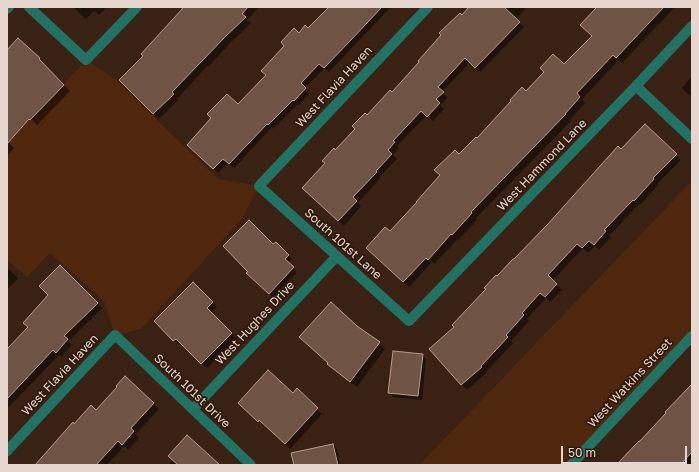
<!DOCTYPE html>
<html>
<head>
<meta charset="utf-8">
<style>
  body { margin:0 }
  #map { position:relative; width:699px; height:472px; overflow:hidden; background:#392213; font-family:"Golos Text",sans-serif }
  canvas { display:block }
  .frame { position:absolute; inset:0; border:8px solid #e6d6cd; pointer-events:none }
  .scale { position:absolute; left:561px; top:446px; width:126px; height:18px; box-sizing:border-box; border:2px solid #e6d6cd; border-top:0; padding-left:5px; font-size:12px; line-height:14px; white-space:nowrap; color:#e6d6cd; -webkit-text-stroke:3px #2f180a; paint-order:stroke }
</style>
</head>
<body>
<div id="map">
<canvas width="699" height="472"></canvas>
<div class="frame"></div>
<div class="scale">50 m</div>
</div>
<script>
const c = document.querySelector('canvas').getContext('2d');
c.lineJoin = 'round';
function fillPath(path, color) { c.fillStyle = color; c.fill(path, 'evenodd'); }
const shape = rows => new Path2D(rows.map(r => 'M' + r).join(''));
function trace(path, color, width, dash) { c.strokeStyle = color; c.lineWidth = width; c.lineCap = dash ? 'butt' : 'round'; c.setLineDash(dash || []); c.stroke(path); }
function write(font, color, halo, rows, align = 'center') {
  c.font = font + ' "Golos Text",sans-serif'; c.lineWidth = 3.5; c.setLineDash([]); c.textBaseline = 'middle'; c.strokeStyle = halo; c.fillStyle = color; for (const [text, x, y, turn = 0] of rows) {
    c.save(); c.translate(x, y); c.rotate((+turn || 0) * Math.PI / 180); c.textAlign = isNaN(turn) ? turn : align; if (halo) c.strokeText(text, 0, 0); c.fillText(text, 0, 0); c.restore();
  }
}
fillPath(shape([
  [86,60,114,78,218,179,259,186,242,219,141,329,115,335,104,301,50,253,27,277,7,260,7,144],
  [692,181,692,336,571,465,419,465]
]), '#4e270c');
fillPath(shape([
  [73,7,107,7,99,15,94,11,86,19],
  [185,7,259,7,247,20,251,23,230,43,208,67,207,66,177,99,178,100,159,119,120,80,144,56],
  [330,7,391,7,329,72,325,68,304,88,309,94,299,105,298,104,273,129,272,127,234,168,228,163,218,173,193,149,267,76,299,34,309,30],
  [471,7,527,7,516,19,524,27,480,72,470,62,442,92,448,98,440,105,444,109,433,121,427,115,397,146,399,148,393,155,397,159,380,176,381,177,358,203,361,206,344,226,308,193,326,163,335,151,367,117,392,93],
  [599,7,675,7,622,63,619,60,582,99,585,103,570,120,571,121,476,218,477,220,458,240,458,239,434,264,432,262,409,287,373,253,390,233,459,156,477,139,526,92,564,66,593,36],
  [7,52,39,59,45,65,44,66,70,91,37,125,7,96],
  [692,76,692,98,682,88],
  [645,126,681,160,657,184,658,185,640,205,639,204,609,236,611,237,599,250,595,246,588,253,583,248,552,281,562,290,550,302,546,298,527,319,529,321,511,341,513,343,486,372,486,373,467,390,430,349,456,327,498,277],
  [7,141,14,148,7,156],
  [276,243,292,259,288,264,297,272,273,297,248,273],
  [60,266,102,308,68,342,72,345,61,357,59,355,7,409,7,350,29,327,50,295],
  [7,267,18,278,7,290],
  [193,283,217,307,211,313,237,339,207,368,182,343,179,345,155,321],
  [357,327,379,343,385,349,357,387,334,370,328,364],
  [422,355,426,359,422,400,393,397,389,393],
  [692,389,692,463,690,465,620,465],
  [297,390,322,414,290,449,265,425,264,426,239,403,293,394],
  [153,404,159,409,136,434,139,438,128,450,124,446,107,465,36,465,74,425,96,412],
  [333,445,337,449,340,465,295,465],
  [173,460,219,465,169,465]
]), '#0007');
const building = shape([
  [184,7,248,7,242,14,246,17,225,37,201,62,172,92,174,94,153,114,119,80,143,56,141,54,184,7],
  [329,7,382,7,351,40,324,68,319,64,301,83,306,88,294,101,293,100,268,125,267,124,229,164,223,159,213,169,187,145,211,118,207,114,227,94,238,104,266,75,261,71,284,46,281,42,294,28,299,33,305,25,308,28,329,7],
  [469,7,504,7,520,22,475,68,465,58,438,87,444,92,436,99,440,103,427,117,421,111,393,141,395,142,388,150,392,154,376,171,377,172,353,197,357,201,338,221,302,188,325,163,322,161,334,148,335,150,355,129,352,126,365,113,367,115,390,90,392,92,419,62,418,61,441,35,439,33,460,13,462,15,469,7],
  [597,7,664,7,616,58,613,55,577,93,580,97,565,114,566,114,471,212,472,213,452,235,451,234,428,260,426,258,403,282,366,248,385,227,390,231,417,202,416,202,440,175,434,170,455,150,459,154,476,137,477,138,511,101,510,100,522,87,526,91,544,72,540,68,553,54,564,64,592,36,580,25,597,7],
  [18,38,40,58,39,59,64,85,30,120,29,119,7,144,7,50,18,38],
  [645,124,677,154,653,178,654,179,634,201,633,200,604,230,606,231,594,245,589,241,582,248,577,244,548,275,557,284,545,297,540,293,522,313,524,315,506,335,508,337,481,366,482,367,461,385,429,349,454,327,452,325,486,289,484,288,496,275,497,276,513,259,514,259,547,225,618,146,621,149,645,124],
  [249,220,273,244,276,242,289,255,285,259,294,267,269,294,246,273,248,272,223,246,249,220],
  [60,265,98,303,64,336,68,339,56,353,53,350,7,399,7,349,28,327,23,323,48,295,39,286,60,265],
  [193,282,213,302,207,308,232,333,201,364,176,339,173,341,154,321,193,282],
  [331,302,357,326,380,342,350,382,327,364,328,363,299,337,331,302],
  [393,351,423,354,418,396,388,393,393,351],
  [268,370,293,393,297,388,318,408,285,444,259,420,258,422,238,403,268,370],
  [125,376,154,403,131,428,134,431,122,445,118,441,96,465,35,465,73,422,74,424,91,405,96,410,117,387,116,386,125,376],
  [692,384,692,452,680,465,616,465,639,441,640,441,666,413,665,412,692,384],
  [187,435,220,465,178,465,168,456,187,435],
  [333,444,338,465,294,465,291,453,333,444]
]);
fillPath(building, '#6f5445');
trace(building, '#b99b8a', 1);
trace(shape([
  [29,7,86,60,137,7],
  [428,7,259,186,409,321,636,86,692,26],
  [7,9,9,7],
  [636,86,692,139],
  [193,409,337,256],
  [7,451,115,335,251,465],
  [571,465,692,336]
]), '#227263', 10);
write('12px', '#e6d6cd', '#2f180a', [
  ["West Flavia Haven",334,87,-47],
  ["West Hammond Lane",542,165,-46],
  ["South 101st Lane",343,244,42],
  ["West Hughes Drive",255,323,-47],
  ["West Flavia Haven",60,375,-47],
  ["West Watkins Street",630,383,-47],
  ["South 101st Drive",192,391,44]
]);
</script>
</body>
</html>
